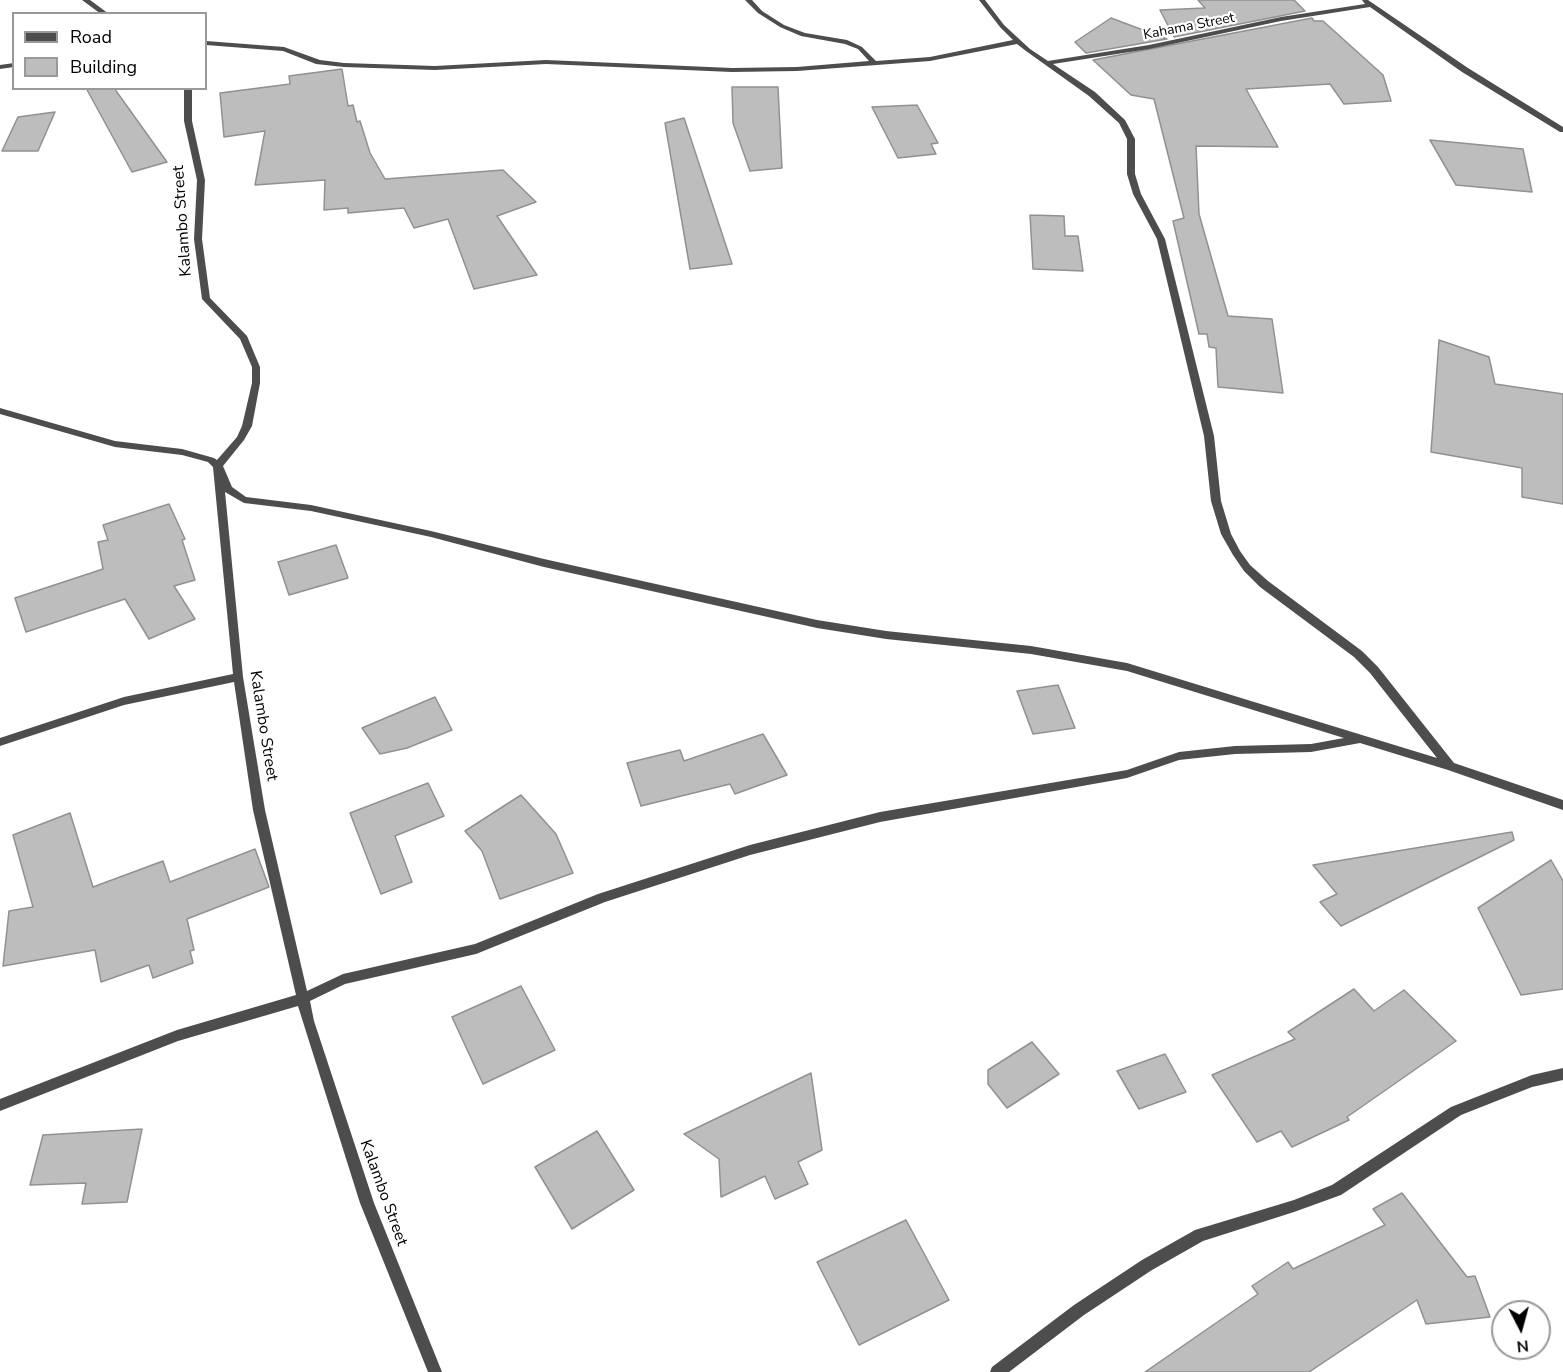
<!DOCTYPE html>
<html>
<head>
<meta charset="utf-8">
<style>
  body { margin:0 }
  #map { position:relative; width:1563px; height:1372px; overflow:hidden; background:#fff; font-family:"Nunito Sans",sans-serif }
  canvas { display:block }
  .legend { position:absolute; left:12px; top:12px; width:195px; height:78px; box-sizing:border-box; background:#fff; border:2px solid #999; margin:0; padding:8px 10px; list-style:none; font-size:18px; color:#000 }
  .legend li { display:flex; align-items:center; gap:12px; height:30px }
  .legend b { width:30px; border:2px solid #999 }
  .north { position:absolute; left:1491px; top:1300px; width:60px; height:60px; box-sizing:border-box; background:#fff; border:2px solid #999; border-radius:50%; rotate:174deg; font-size:16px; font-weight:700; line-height:24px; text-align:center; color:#000 }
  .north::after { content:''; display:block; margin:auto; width:21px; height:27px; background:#000; clip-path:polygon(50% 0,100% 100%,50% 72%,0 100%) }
</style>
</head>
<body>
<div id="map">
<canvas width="1563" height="1372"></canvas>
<ul class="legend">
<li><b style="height:8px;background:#4d4d4d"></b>Road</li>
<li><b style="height:16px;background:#bdbdbd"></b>Building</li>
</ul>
<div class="north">N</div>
</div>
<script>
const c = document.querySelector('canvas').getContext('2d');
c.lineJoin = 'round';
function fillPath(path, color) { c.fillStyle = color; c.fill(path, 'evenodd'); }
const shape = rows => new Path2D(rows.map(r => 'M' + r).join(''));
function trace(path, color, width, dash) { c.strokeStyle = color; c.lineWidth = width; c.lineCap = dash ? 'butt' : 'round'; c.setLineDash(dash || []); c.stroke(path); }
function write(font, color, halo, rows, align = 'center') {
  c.font = font + ' "Nunito Sans",sans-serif'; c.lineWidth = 4.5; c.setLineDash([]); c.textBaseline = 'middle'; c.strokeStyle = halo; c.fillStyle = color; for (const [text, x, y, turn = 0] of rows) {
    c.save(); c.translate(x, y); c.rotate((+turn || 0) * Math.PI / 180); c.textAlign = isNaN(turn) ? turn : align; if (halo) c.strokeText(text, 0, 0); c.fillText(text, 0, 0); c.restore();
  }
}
const building = shape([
  [1198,0,1294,0,1305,11,1174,37,1160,10,1205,8,1198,0],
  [1111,18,1167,39,1086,53,1075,42,1111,18],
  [1312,18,1314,21,1323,21,1383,75,1391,101,1344,104,1330,84,1246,89,1278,147,1196,146,1199,214,1228,316,1272,319,1283,393,1218,387,1216,348,1209,347,1207,334,1199,334,1173,221,1184,218,1154,99,1131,95,1093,60,1312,18],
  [342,69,348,106,353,105,357,122,360,121,370,153,385,179,503,170,536,202,497,216,537,275,474,289,448,219,414,228,404,208,348,213,348,208,324,210,325,180,255,185,265,131,224,137,220,93,290,84,289,76,342,69],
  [732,87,778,87,782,168,750,171,733,123,732,87],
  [86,88,114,88,167,162,132,172,86,88],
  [917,105,938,143,931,144,936,154,898,158,872,107,917,105],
  [55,112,38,151,2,151,18,117,55,112],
  [684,118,732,264,690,269,665,123,684,118],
  [1430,140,1523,149,1532,192,1456,185,1430,140],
  [1030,215,1064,216,1065,236,1078,236,1083,271,1033,269,1030,215],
  [1439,340,1489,357,1495,384,1563,394,1563,504,1522,497,1522,468,1431,452,1439,340],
  [169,504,185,539,182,540,195,580,174,586,195,619,149,639,125,599,26,632,15,598,103,569,98,542,108,540,103,525,169,504],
  [336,545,348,578,289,595,278,562,336,545],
  [1058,685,1075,728,1033,734,1017,691,1058,685],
  [435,697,452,730,407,748,380,754,362,728,435,697],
  [763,734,787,775,735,794,730,784,641,806,627,763,680,750,684,761,763,734],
  [428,783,444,816,395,836,412,882,381,894,350,813,428,783],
  [521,795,556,834,573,873,500,899,482,851,465,831,521,795],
  [70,813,93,887,163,861,170,882,255,849,269,887,187,919,194,950,190,951,193,963,153,978,149,965,101,982,95,950,3,966,9,911,33,907,13,835,70,813],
  [1512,832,1514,840,1341,926,1320,902,1337,894,1313,865,1512,832],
  [1551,860,1563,881,1563,989,1521,995,1478,908,1551,860],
  [521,986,555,1050,483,1084,452,1017,521,986],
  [1354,989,1374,1011,1404,990,1456,1041,1347,1117,1349,1120,1292,1147,1281,1131,1257,1142,1212,1075,1295,1039,1288,1032,1354,989],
  [1032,1042,1059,1074,1007,1108,988,1084,988,1070,1032,1042],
  [1165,1054,1186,1092,1139,1109,1117,1071,1165,1054],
  [811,1073,822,1150,798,1162,808,1184,775,1199,765,1176,721,1197,719,1159,684,1134,811,1073],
  [142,1129,127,1202,82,1204,86,1183,30,1185,43,1135,142,1129],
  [597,1131,634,1190,572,1229,535,1167,597,1131],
  [1402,1193,1467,1277,1475,1276,1490,1317,1426,1324,1417,1300,1309,1372,1145,1372,1258,1294,1252,1286,1288,1262,1293,1269,1385,1225,1373,1209,1402,1193],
  [906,1220,949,1300,859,1345,817,1262,906,1220]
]);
fillPath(building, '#bdbdbd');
trace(building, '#919191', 1.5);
fillPath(shape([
  [82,0,90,0,109,14,101,14,82,0],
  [745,0,752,0,762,11,784,25,805,33,847,40,862,47,876,61,930,57,1013,40,1000,27,979,0,985,0,1004,25,1030,49,1048,61,1149,45,1281,17,1365,4,1362,0,1368,0,1468,68,1563,127,1563,132,1560,132,1462,72,1370,7,1281,21,1149,49,1053,64,1095,92,1125,120,1135,139,1135,174,1141,194,1165,239,1214,436,1221,501,1231,534,1240,551,1250,565,1268,581,1362,651,1378,667,1454,763,1563,800,1563,810,1448,770,1360,743,1311,752,1235,754,1179,760,1127,778,880,822,750,855,605,902,476,954,345,984,310,1001,314,1021,374,1203,442,1372,428,1372,360,1203,298,1006,178,1041,0,1111,0,1099,177,1030,296,995,253,810,234,682,124,705,0,746,0,738,124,697,233,674,213,467,208,462,182,455,115,447,0,414,0,408,115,441,182,449,214,458,217,460,237,437,242,426,252,383,252,367,240,339,202,299,194,239,197,180,184,121,184,88,192,88,192,121,205,180,202,239,210,298,247,336,260,367,260,383,252,426,244,440,223,466,232,487,246,497,311,505,431,531,544,559,817,620,886,631,1031,646,1127,663,1437,758,1370,673,1354,657,1260,587,1244,571,1233,555,1221,534,1211,501,1204,436,1157,239,1133,194,1127,174,1127,139,1119,123,1089,96,1026,51,1017,44,930,61,797,71,732,72,546,64,435,70,344,67,316,64,283,51,206,45,206,41,284,47,320,60,344,63,435,66,546,60,732,68,797,67,869,61,858,49,845,44,801,36,780,27,758,13,745,0],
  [225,492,244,503,311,511,431,537,544,567,817,628,886,639,1031,654,1127,671,1344,738,1311,744,1235,746,1179,752,1127,770,880,812,750,845,598,894,475,944,343,974,307,991,265,810,243,677,225,492],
  [14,63,14,67,0,69,0,65,14,63],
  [1563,1068,1563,1080,1532,1087,1461,1115,1341,1195,1294,1212,1203,1241,1152,1270,1084,1315,1009,1372,990,1372,992,1367,1074,1305,1142,1260,1195,1230,1294,1200,1332,1185,1451,1107,1532,1075,1563,1068]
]), '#4d4d4d');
write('14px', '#000', '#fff', [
  ["Kahama Street",1189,27,-11]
]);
write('16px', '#000', '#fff', [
  ["Kalambo Street",183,221,-94],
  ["Kalambo Street",263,726,81],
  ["Kalambo Street",383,1193,70]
]);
</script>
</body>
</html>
